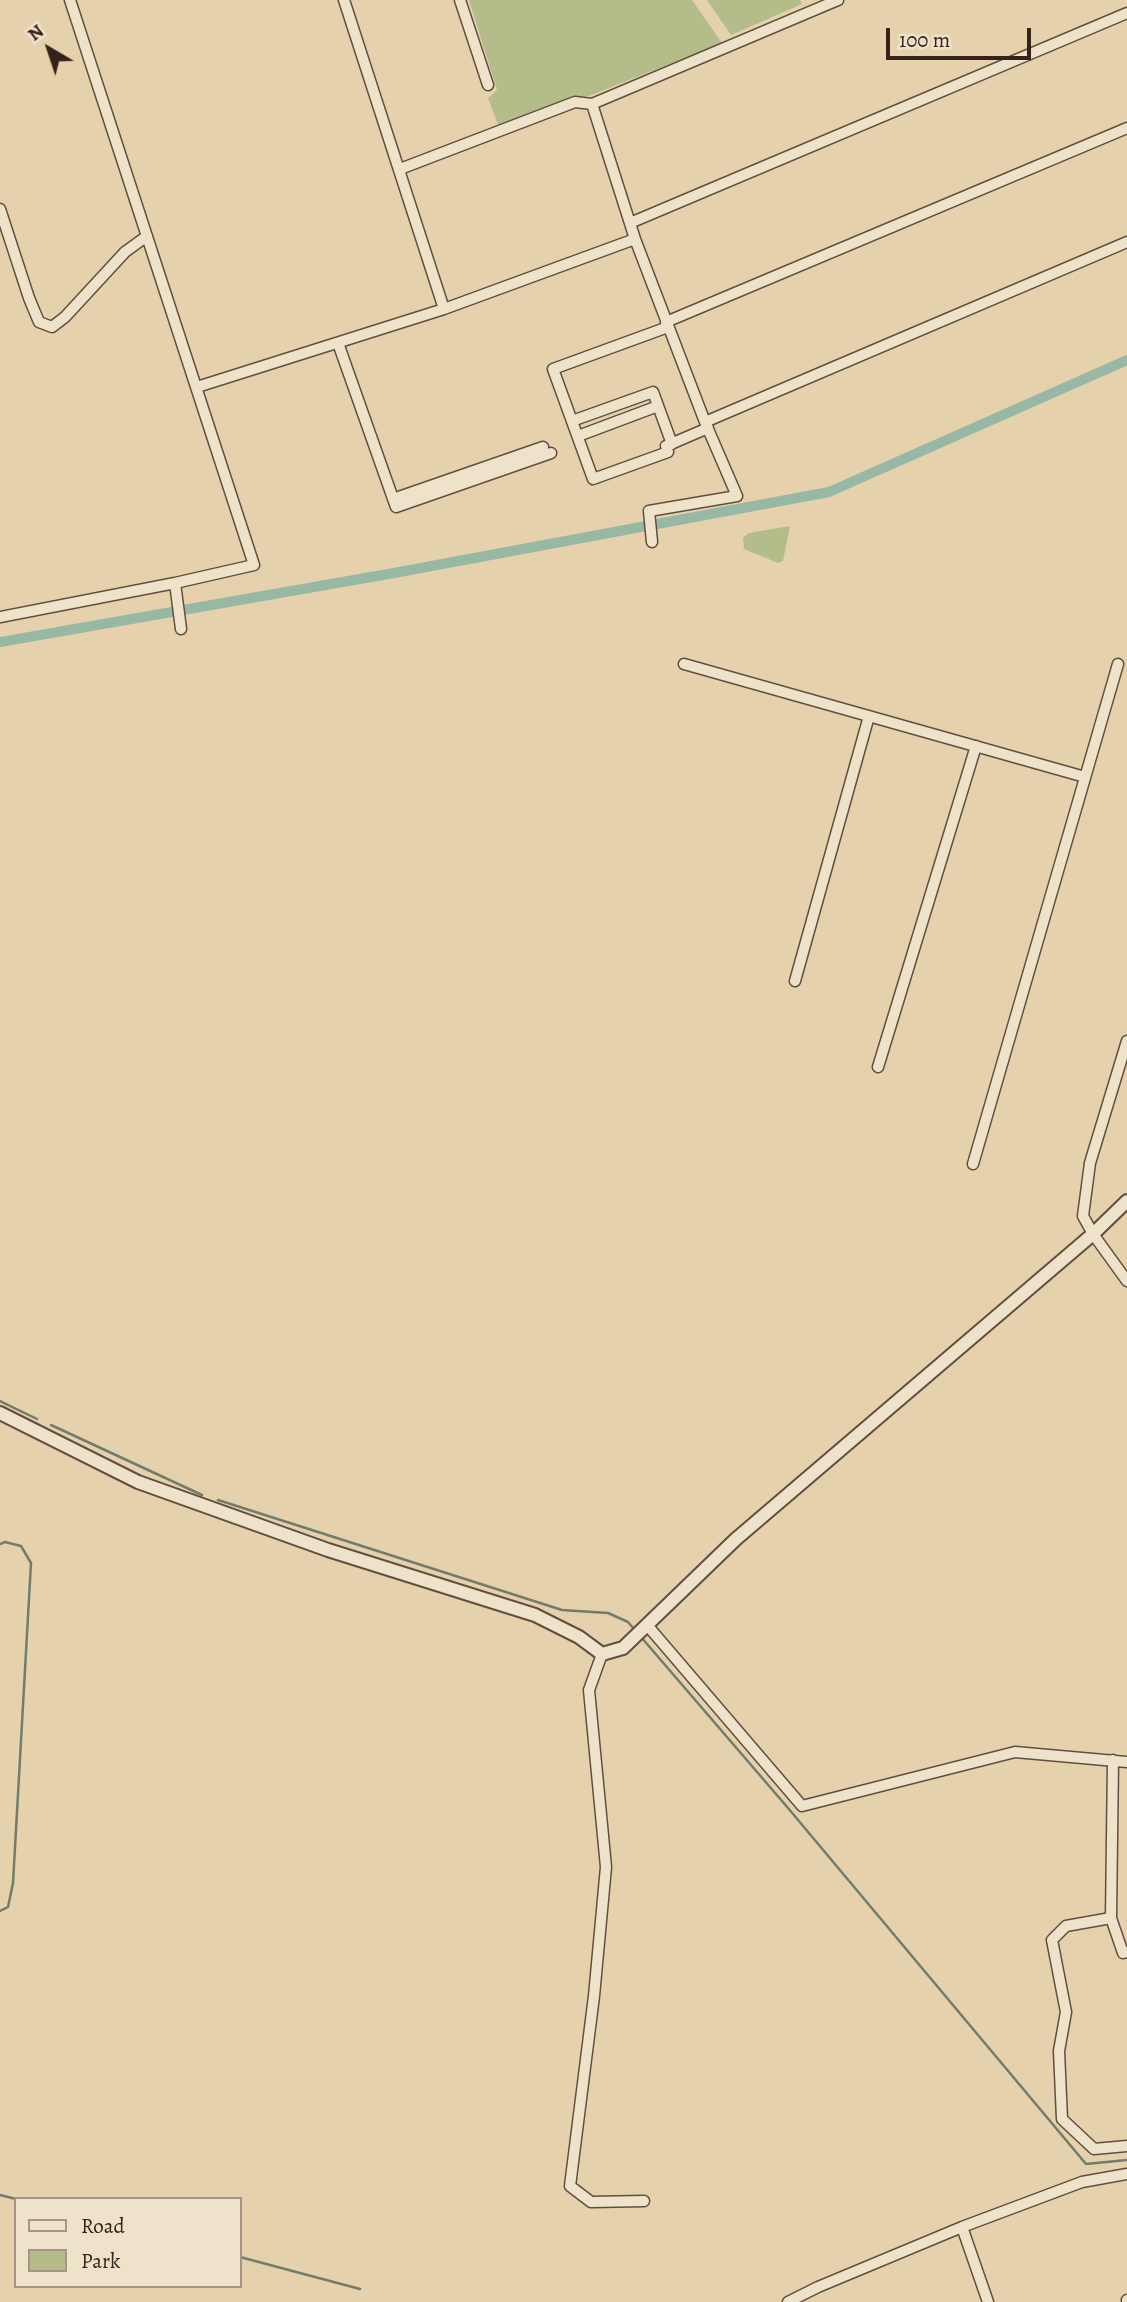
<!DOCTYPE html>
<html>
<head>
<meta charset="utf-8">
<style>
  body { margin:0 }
  #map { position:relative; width:1127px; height:2302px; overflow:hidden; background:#e5d2ad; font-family:Alegreya,serif }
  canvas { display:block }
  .legend { position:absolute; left:14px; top:2197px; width:228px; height:91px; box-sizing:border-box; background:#eee2ca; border:2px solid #a59584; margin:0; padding:9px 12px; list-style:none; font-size:21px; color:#37221a }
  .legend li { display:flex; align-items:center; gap:14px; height:35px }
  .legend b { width:35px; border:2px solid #a59584 }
  .north { position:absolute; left:14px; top:14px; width:70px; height:70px; -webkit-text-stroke:5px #eee2ca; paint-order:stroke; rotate:321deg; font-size:19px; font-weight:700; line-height:28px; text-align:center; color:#37221a }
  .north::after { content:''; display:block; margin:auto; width:24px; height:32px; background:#37221a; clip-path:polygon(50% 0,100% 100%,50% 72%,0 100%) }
  .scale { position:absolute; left:886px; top:28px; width:145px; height:32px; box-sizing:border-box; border:4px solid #37221a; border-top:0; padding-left:9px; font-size:21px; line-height:24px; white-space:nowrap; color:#37221a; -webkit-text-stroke:5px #eee2ca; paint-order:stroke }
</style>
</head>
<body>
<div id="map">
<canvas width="1127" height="2302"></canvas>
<ul class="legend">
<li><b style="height:9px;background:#eee2ca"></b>Road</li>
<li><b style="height:19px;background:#b4bc8a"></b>Park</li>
</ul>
<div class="north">N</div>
<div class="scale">100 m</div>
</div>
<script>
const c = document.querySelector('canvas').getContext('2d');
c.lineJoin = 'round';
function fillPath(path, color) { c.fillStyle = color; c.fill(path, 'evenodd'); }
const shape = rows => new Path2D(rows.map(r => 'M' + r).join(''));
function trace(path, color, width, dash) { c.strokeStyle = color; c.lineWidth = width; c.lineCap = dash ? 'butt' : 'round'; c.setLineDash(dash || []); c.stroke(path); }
fillPath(shape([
  [469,0,692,0,722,43,589,96,572,99,499,127,488,98,497,90],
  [707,0,800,0,802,4,731,35],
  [790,526,783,561,778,563,744,549,743,538,749,533]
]), '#b4bc8a');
trace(shape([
  [0,1401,37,1419],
  [51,1425,202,1495],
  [218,1500,562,1610,608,1613,628,1622,634,1629],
  [0,1544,5,1542,21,1546,31,1563,13,1883,8,1907,0,1911],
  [641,1637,788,1808,1086,2164,1127,2160],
  [0,2195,16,2199],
  [240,2257,360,2289]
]), '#717c6d', 2.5);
trace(shape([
  [0,642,394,573,829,492,1127,360]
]), '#97b8a4', 10);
const minor = shape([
  [344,0,444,309],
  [460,0,488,85],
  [592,104,635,239,705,422,737,496,649,511,652,542],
  [400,169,575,102,592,104,838,0],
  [0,209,29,298,39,322,52,327,65,317,125,252,147,236],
  [630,223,1127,13],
  [666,322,1127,128],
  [668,327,553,369,593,479,668,452,666,446,708,428],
  [338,343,396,507,551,453],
  [197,387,444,309,635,239],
  [572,421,653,392,672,444],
  [705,422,1127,242],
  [578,436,658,406],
  [393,499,543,447],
  [175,583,181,629],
  [0,617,175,583,254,565,70,0],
  [684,664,1085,777],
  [795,981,869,716],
  [1127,1041,1090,1163,1083,1216,1093,1234,1127,1281],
  [878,1067,976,746],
  [973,1164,1118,664],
  [647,1625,802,1806,1015,1752,1127,1762],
  [602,1654,589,1690,606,1867,594,1996,570,2186,591,2202,644,2201],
  [1113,1760,1111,1918,1123,1953,1127,1952],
  [1111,1918,1066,1926,1052,1940,1066,2012,1059,2051,1062,2119,1094,2149,1127,2146],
  [962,2227,988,2302],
  [788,2302,818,2287,962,2227,1082,2182,1127,2174],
  [1127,2302,1127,2300]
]);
const tertiary = shape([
  [0,1413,138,1482,328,1550,535,1615,579,1637,602,1654,623,1648,736,1539,1093,1234,1127,1201]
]);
trace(minor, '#624e3f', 13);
trace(tertiary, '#624e3f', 16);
trace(minor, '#eee2ca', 10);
trace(tertiary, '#eee2ca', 12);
</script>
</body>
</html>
